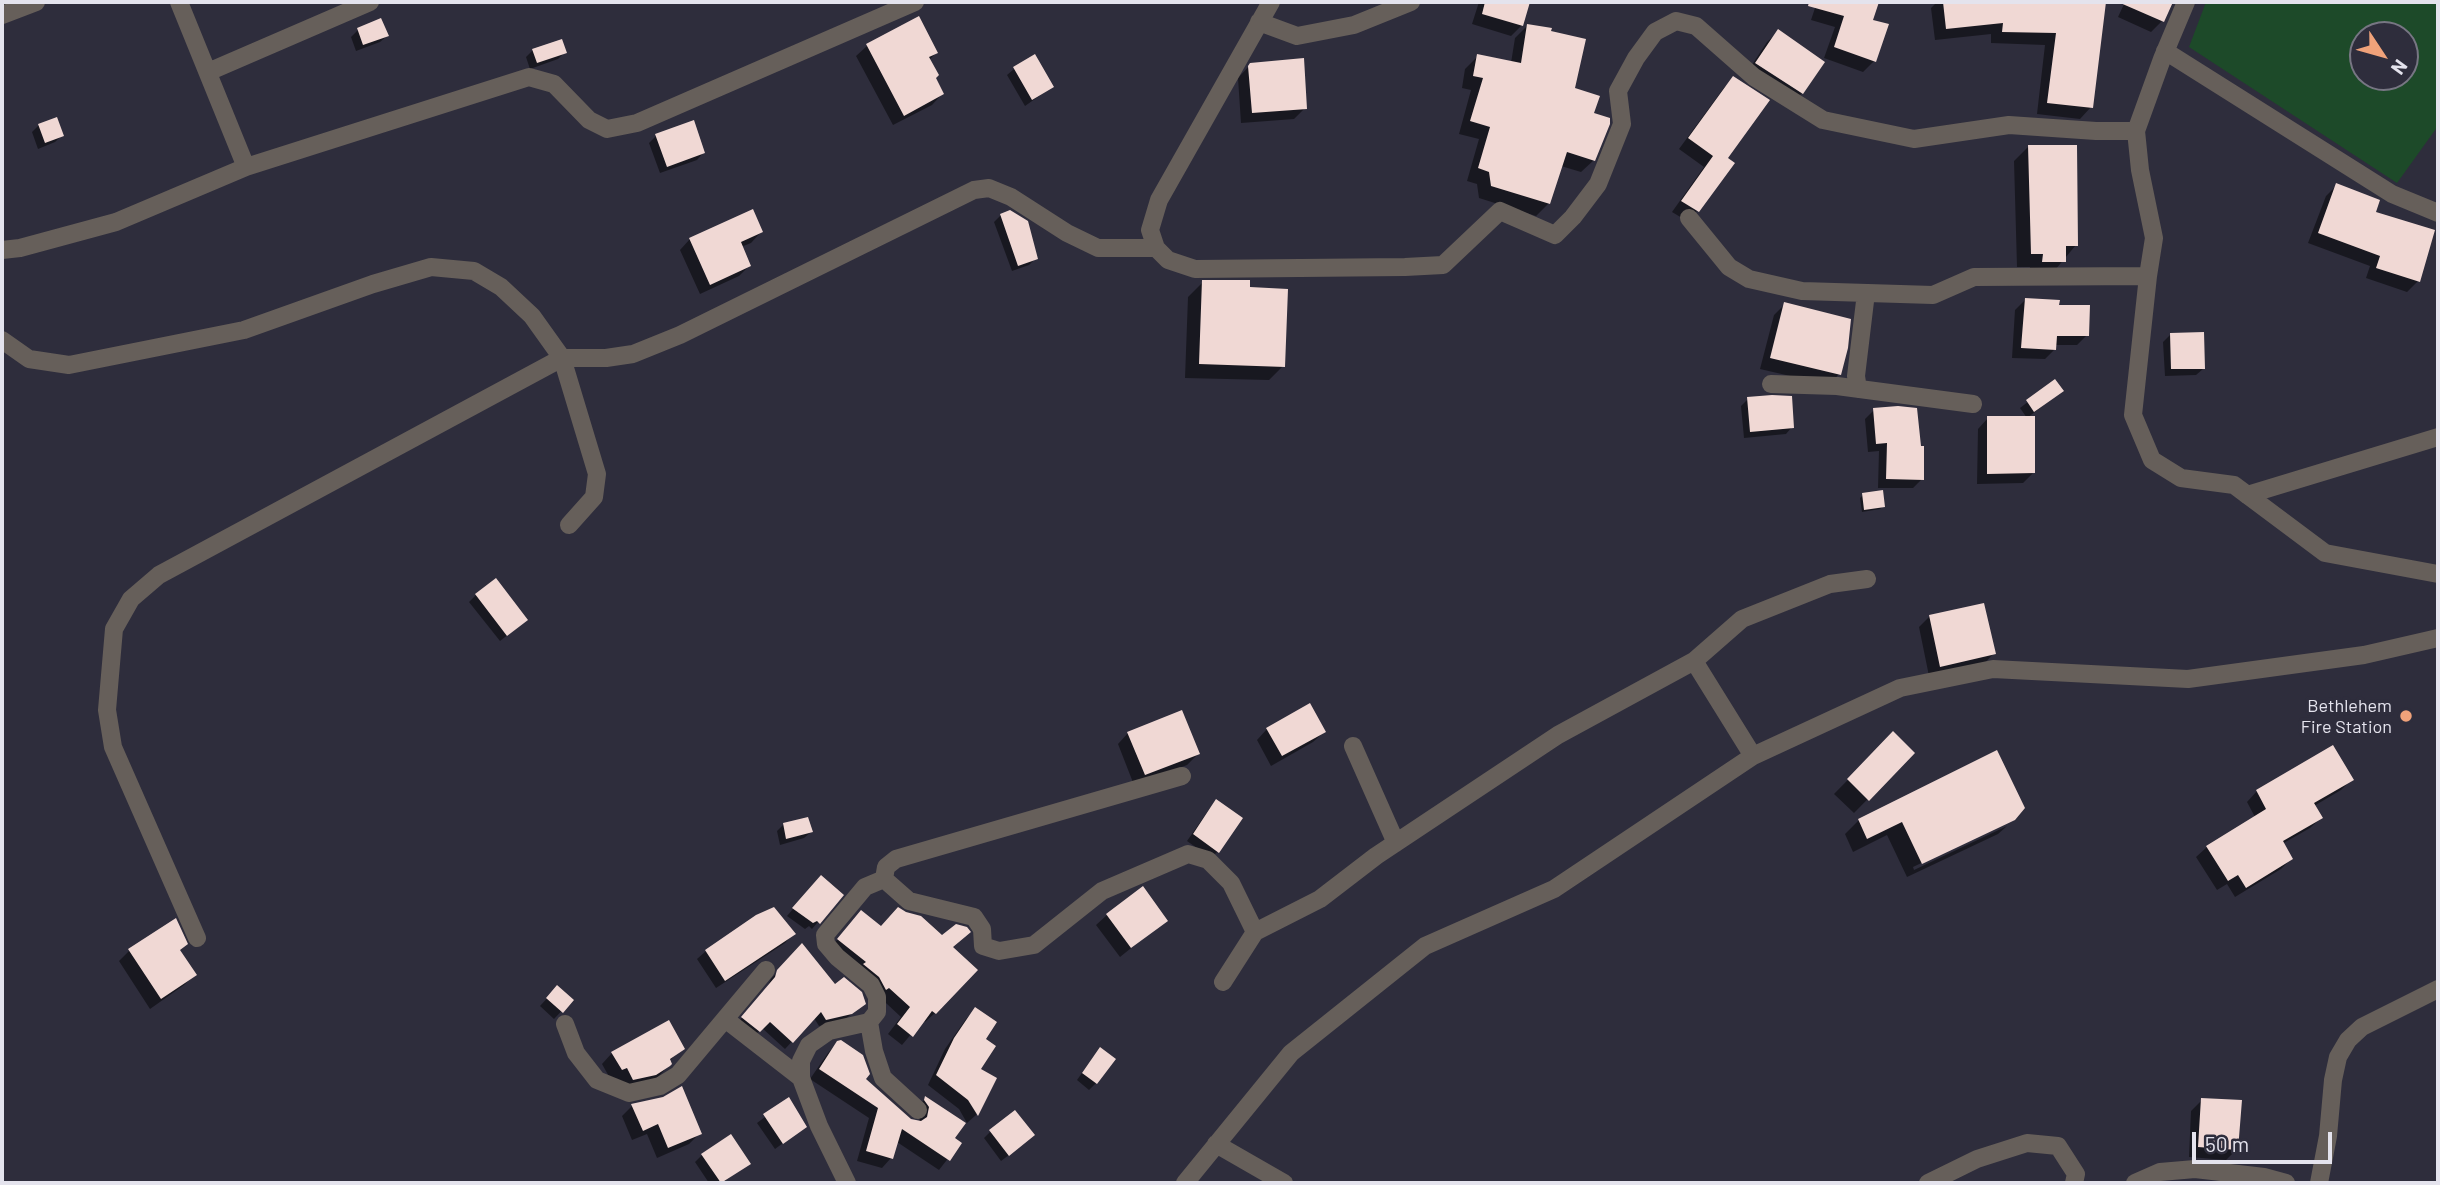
<!DOCTYPE html>
<html>
<head>
<meta charset="utf-8">
<style>
  body { margin:0 }
  #map { position:relative; width:2440px; height:1185px; overflow:hidden; background:#2e2d3c; font-family:Barlow,sans-serif }
  canvas { display:block }
  .frame { position:absolute; inset:0; border:4px solid #e4e3ed; pointer-events:none }
  .north { position:absolute; left:2349px; top:21px; width:70px; height:70px; box-sizing:border-box; background:#2e2d3c; border:2px solid #777683; border-radius:50%; rotate:126deg; font-size:19px; font-weight:700; line-height:28px; text-align:center; color:#e4e3ed }
  .north::after { content:''; display:block; margin:auto; width:24px; height:32px; background:#f0a27a; clip-path:polygon(50% 0,100% 100%,50% 72%,0 100%) }
  .scale { position:absolute; left:2192px; top:1132px; width:140px; height:32px; box-sizing:border-box; border:4px solid #e4e3ed; border-top:0; padding-left:9px; font-size:21px; line-height:24px; white-space:nowrap; color:#e4e3ed; -webkit-text-stroke:5px #2e2d3c; paint-order:stroke }
</style>
</head>
<body>
<div id="map">
<canvas width="2440" height="1185"></canvas>
<div class="frame"></div>
<div class="north">N</div>
<div class="scale">50 m</div>
</div>
<script>
const c = document.querySelector('canvas').getContext('2d');
c.lineJoin = 'round';
function fillPath(path, color) { c.fillStyle = color; c.fill(path, 'evenodd'); }
const shape = rows => new Path2D(rows.map(r => 'M' + r).join(''));
function trace(path, color, width, dash) { c.strokeStyle = color; c.lineWidth = width; c.lineCap = dash ? 'butt' : 'round'; c.setLineDash(dash || []); c.stroke(path); }
function write(font, color, halo, rows, align = 'center') {
  c.font = font + ' Barlow,sans-serif'; c.lineWidth = 7; c.setLineDash([]); c.textBaseline = 'middle'; c.strokeStyle = halo; c.fillStyle = color; for (const [text, x, y, turn = 0] of rows) {
    c.save(); c.translate(x, y); c.rotate((+turn || 0) * Math.PI / 180); c.textAlign = isNaN(turn) ? turn : align; if (halo) c.strokeText(text, 0, 0); c.fillText(text, 0, 0); c.restore();
  }
}
fillPath(shape([
  [2206,2,2438,2,2438,126,2397,183,2189,47],
  [2363,35,2405,35,2405,77,2363,77]
]), '#1d4a29');
fillPath(shape([
  [1479,2,1528,2,1522,25,1511,36,1472,24],
  [1817,2,1877,2,1871,21,1874,61,1863,72,1824,58,1835,27,1811,20],
  [1937,2,2104,2,2091,107,2080,119,2037,114,2045,45,1991,43,1991,34,1935,40,1931,8],
  [2125,2,2171,2,2162,21,2151,32,2118,17],
  [918,19,936,53,929,60,934,78,942,94,932,105,893,125,856,56,867,46],
  [1527,26,1592,114,1594,160,1581,172,1561,166,1549,203,1536,216,1479,198,1477,184,1467,181,1479,139,1459,134,1471,90,1462,88,1465,69,1478,56,1511,63,1515,38],
  [358,30,387,36,380,42,356,51,351,37],
  [1778,32,1802,93,1791,104,1746,74,1767,42],
  [533,50,565,52,558,59,530,69,526,57],
  [1251,64,1305,108,1294,119,1241,123,1238,78],
  [1014,69,1052,87,1025,106,1007,75],
  [1733,78,1725,158,1697,211,1687,221,1672,212,1704,167,1679,149,1723,89],
  [39,125,62,135,55,142,38,149,32,132],
  [656,136,703,153,697,160,660,173,649,143],
  [2029,146,2076,245,2050,276,2029,275,2030,267,2017,267,2014,161],
  [2337,185,2373,213,2418,281,2407,292,2366,278,2370,266,2308,243,2326,196],
  [1001,215,1036,258,1029,265,1012,271,994,222],
  [761,232,751,243,741,247,749,266,739,276,700,294,680,250,690,239],
  [1203,282,1248,289,1283,366,1269,380,1185,378,1188,297],
  [2025,300,2057,306,2087,335,2077,345,2055,345,2054,350,2045,359,2012,358,2015,310],
  [1785,304,1839,374,1829,385,1760,369,1774,315],
  [2170,335,2203,369,2196,375,2165,376,2163,342],
  [2055,381,2062,391,2027,418,2033,473,2023,483,1977,484,1978,429,1988,418,2027,418,2020,408],
  [1748,399,1792,427,1786,434,1744,438,1741,406],
  [1874,410,1922,479,1913,488,1878,488,1879,451,1868,452,1865,419],
  [1863,495,1883,506,1880,509,1862,512,1860,498],
  [476,595,519,626,500,641,469,602],
  [1929,617,1994,653,1984,664,1929,676,1919,627],
  [1267,729,1324,732,1313,742,1271,766,1257,740],
  [1128,733,1198,754,1187,765,1134,785,1118,744],
  [1893,734,1913,753,1854,813,1834,794],
  [2351,780,2341,790,2314,806,2321,818,2310,828,2282,844,2291,859,2281,869,2235,897,2227,884,2217,890,2196,857,2207,847,2255,817,2247,802,2257,791],
  [1210,808,1218,851,1211,858,1187,841],
  [1859,820,2011,820,1913,867,1914,870,2007,826,1998,834,1907,877,1887,835,1853,852,1845,834],
  [784,824,811,832,804,838,780,845,777,831],
  [814,884,841,895,812,929,809,926,805,929,787,916],
  [1107,915,1166,920,1120,957,1096,925],
  [852,921,942,938,952,948,935,1013,925,1022,923,1020,902,1045,888,1034,901,1017,829,950],
  [793,934,785,943,716,988,697,959,706,951],
  [802,946,834,986,864,1004,843,1021,819,1026,814,1018,785,1049,762,1028,752,1038,736,1025,768,986,771,979],
  [129,951,178,951,195,974,184,985,150,1009,119,961],
  [551,994,572,1000,554,1019,540,1006],
  [976,1009,983,1039,978,1070,995,1078,976,1115,967,1123,959,1109,928,1085,945,1049,966,1019],
  [838,1042,864,1080,910,1120,919,1122,920,1118,916,1108,926,1098,953,1138,960,1143,939,1170,897,1142,891,1158,882,1168,857,1161,869,1118,810,1079,828,1053],
  [683,1048,669,1061,670,1064,658,1077,643,1085,622,1090,616,1078,611,1080,602,1064,612,1053],
  [1094,1056,1096,1083,1089,1090,1077,1080],
  [789,1099,805,1127,775,1149,757,1123],
  [2202,1100,2237,1149,2226,1160,2189,1157,2191,1111],
  [632,1106,700,1133,689,1144,657,1158,647,1134,632,1140,622,1116],
  [990,1132,1026,1142,1001,1161,984,1138],
  [702,1155,749,1163,722,1183,709,1183,695,1162]
]), '#0007');
fillPath(shape([
  [1485,2,1530,2,1523,26,1482,14],
  [1809,2,1879,2,1873,20,1889,24,1876,62,1834,47,1844,16,1808,6],
  [1943,2,2106,2,2093,108,2047,103,2056,33,2002,32,2003,23,1946,29],
  [2118,2,2173,2,2164,22],
  [919,16,938,53,929,57,939,75,936,78,944,94,904,116,866,44],
  [381,18,389,36,363,45,357,28],
  [1527,24,1552,28,1551,31,1586,39,1575,88,1600,96,1594,113,1610,118,1610,124,1595,161,1567,152,1550,204,1491,186,1489,172,1478,168,1490,127,1470,121,1483,78,1473,76,1477,54,1521,63],
  [1778,29,1825,62,1803,94,1755,63],
  [562,39,567,53,537,63,532,49],
  [1035,54,1054,87,1032,100,1013,67],
  [1304,58,1307,109,1252,113,1248,66,1250,63],
  [1733,76,1770,100,1728,158,1735,163,1699,212,1681,201,1713,156,1688,138],
  [57,117,64,136,45,143,38,124],
  [694,120,705,153,667,167,655,134],
  [2028,145,2077,145,2078,246,2066,246,2066,262,2042,262,2043,254,2031,254],
  [2336,183,2380,200,2376,212,2435,230,2420,282,2376,268,2380,256,2318,233],
  [753,209,763,232,741,242,751,266,710,285,689,238],
  [1010,210,1028,221,1038,259,1018,266,1000,214],
  [1202,280,1250,280,1250,287,1288,289,1285,367,1199,364],
  [2025,298,2060,300,2059,305,2090,305,2089,336,2057,336,2056,350,2021,348],
  [1784,302,1851,319,1848,348,1841,375,1770,358],
  [2204,332,2205,369,2171,369,2170,333],
  [2055,379,2064,391,2034,412,2026,400],
  [1772,395,1792,396,1794,428,1750,432,1747,397],
  [1898,406,1917,408,1921,446,1924,446,1924,480,1886,479,1887,443,1876,444,1873,408],
  [1987,416,2035,416,2035,473,1987,474],
  [1883,490,1885,507,1864,510,1862,493],
  [496,578,528,620,507,636,475,594],
  [1984,603,1996,654,1940,667,1929,615],
  [1310,703,1326,732,1282,756,1266,728],
  [1182,710,1200,754,1145,775,1127,732],
  [1893,731,1915,753,1869,801,1847,779],
  [2333,745,2354,780,2314,803,2323,818,2283,841,2293,859,2246,888,2238,875,2228,881,2206,846,2266,809,2256,790],
  [1997,750,2025,808,2015,820,1922,864,1902,822,1867,839,1858,819],
  [1216,799,1243,818,1219,853,1193,834],
  [808,817,813,832,786,839,783,823],
  [821,875,844,895,820,924,817,921,813,923,792,908],
  [1143,886,1168,921,1131,948,1106,914],
  [774,907,796,934,725,981,705,950,756,915],
  [898,907,906,912,921,916,942,935,956,924,967,927,971,932,953,947,978,970,936,1014,932,1011,913,1037,897,1024,910,1007,889,988,886,990,879,977,863,964,866,962,837,939,861,910,881,926],
  [176,918,188,944,180,950,197,975,161,999,128,949],
  [802,943,835,984,844,977,862,992,866,1004,852,1014,826,1020,821,1012,793,1043,770,1022,760,1032,741,1017,775,977,777,970],
  [557,985,574,1000,563,1013,546,998],
  [975,1007,997,1022,986,1039,996,1046,981,1069,997,1078,978,1116,968,1100,936,1075,954,1038],
  [669,1020,685,1049,670,1059,672,1064,670,1066,656,1075,633,1080,627,1068,622,1070,611,1052],
  [841,1040,863,1055,870,1074,866,1079,911,1119,921,1121,927,1117,929,1107,924,1100,925,1096,966,1123,955,1138,962,1143,950,1161,902,1129,893,1159,866,1151,878,1108,819,1069,837,1041],
  [1100,1047,1116,1059,1097,1084,1082,1073],
  [682,1086,702,1134,668,1148,658,1124,643,1131,631,1104,663,1097],
  [789,1097,807,1127,783,1144,763,1114],
  [2201,1098,2242,1100,2238,1150,2198,1147],
  [1015,1110,1035,1135,1009,1156,989,1130],
  [731,1134,751,1164,721,1183,701,1154]
]), '#f0d8d4');
trace(shape([
  [179,2,246,167],
  [1271,2,1159,200,1150,230,1156,248,1168,260,1195,269,1405,267,1443,265,1500,211,1555,235,1573,217,1598,184,1622,124,1618,91,1636,58,1655,32,1676,21,1696,26,1754,77,1823,120,1914,139,2009,125,2096,131,2136,131],
  [2186,2,2162,59,2136,131,2140,170,2154,238,2148,276,2133,415,2152,460,2181,478,2234,485,2325,553,2438,574],
  [2,15,36,2],
  [1259,22,1297,36,1354,25,1411,2],
  [2165,51,2392,194,2438,213],
  [208,72,370,2],
  [1689,218,1729,267,1749,279,1802,291,1933,295,1974,277,2148,276],
  [2,250,20,248,116,222,246,167,529,77,554,84,589,120,607,129,637,123,915,2],
  [2,340,29,359,69,365,244,330,373,284,431,267,474,271,501,287,532,316,562,358,597,474,594,497,569,525],
  [1771,384,1837,386,1973,404],
  [1858,389,1856,376,1866,293],
  [2247,495,2438,437],
  [1694,661,1753,756],
  [1353,746,1396,843],
  [1182,776,896,859,886,867,884,879,909,901,974,917,982,929,983,946,999,951,1034,945,1102,891,1188,854,1208,860,1231,883,1255,932],
  [197,938,113,747,107,710,114,629,131,599,159,575,562,358,606,358,633,354,680,335,974,190,989,188,1011,197,1067,233,1098,248,1156,248],
  [1223,982,1255,932,1320,899,1376,856,1558,735,1694,661,1742,619,1830,584,1867,579],
  [725,1019,801,1078],
  [869,1022,874,1051,883,1078,918,1110],
  [565,1024,576,1053,597,1080,629,1093,660,1086,678,1075,766,970],
  [1216,1144,1284,1183],
  [847,1183,819,1126,801,1078,801,1061,809,1045,829,1031,869,1022,877,1012,877,997,871,985,837,957,826,944,825,935,865,887,884,879],
  [1185,1183,1291,1053,1425,946,1554,889,1753,756,1900,688,1993,669,2188,679,2364,655,2438,638],
  [1928,1183,1977,1159,2027,1143,2058,1146,2076,1174,2074,1183],
  [2135,1183,2160,1172,2195,1169,2264,1177,2286,1183],
  [2319,1183,2328,1136,2333,1080,2338,1057,2348,1040,2362,1027,2438,989]
]), '#665f5a', 18);
for (const [x, y, r, color] of [
  [2406,716,7,"#f0a27a"]
]) { const dot = new Path2D(); dot.arc(x, y, r, 0, 2 * Math.PI); c.fillStyle = color; c.fill(dot); trace(dot, '#2e2d3c', 2.5); }
write('18px', '#e4e3ed', '#2e2d3c', [
  ["Bethlehem",2392,706],
  ["Fire Station",2392,727]
], 'right');
</script>
</body>
</html>
